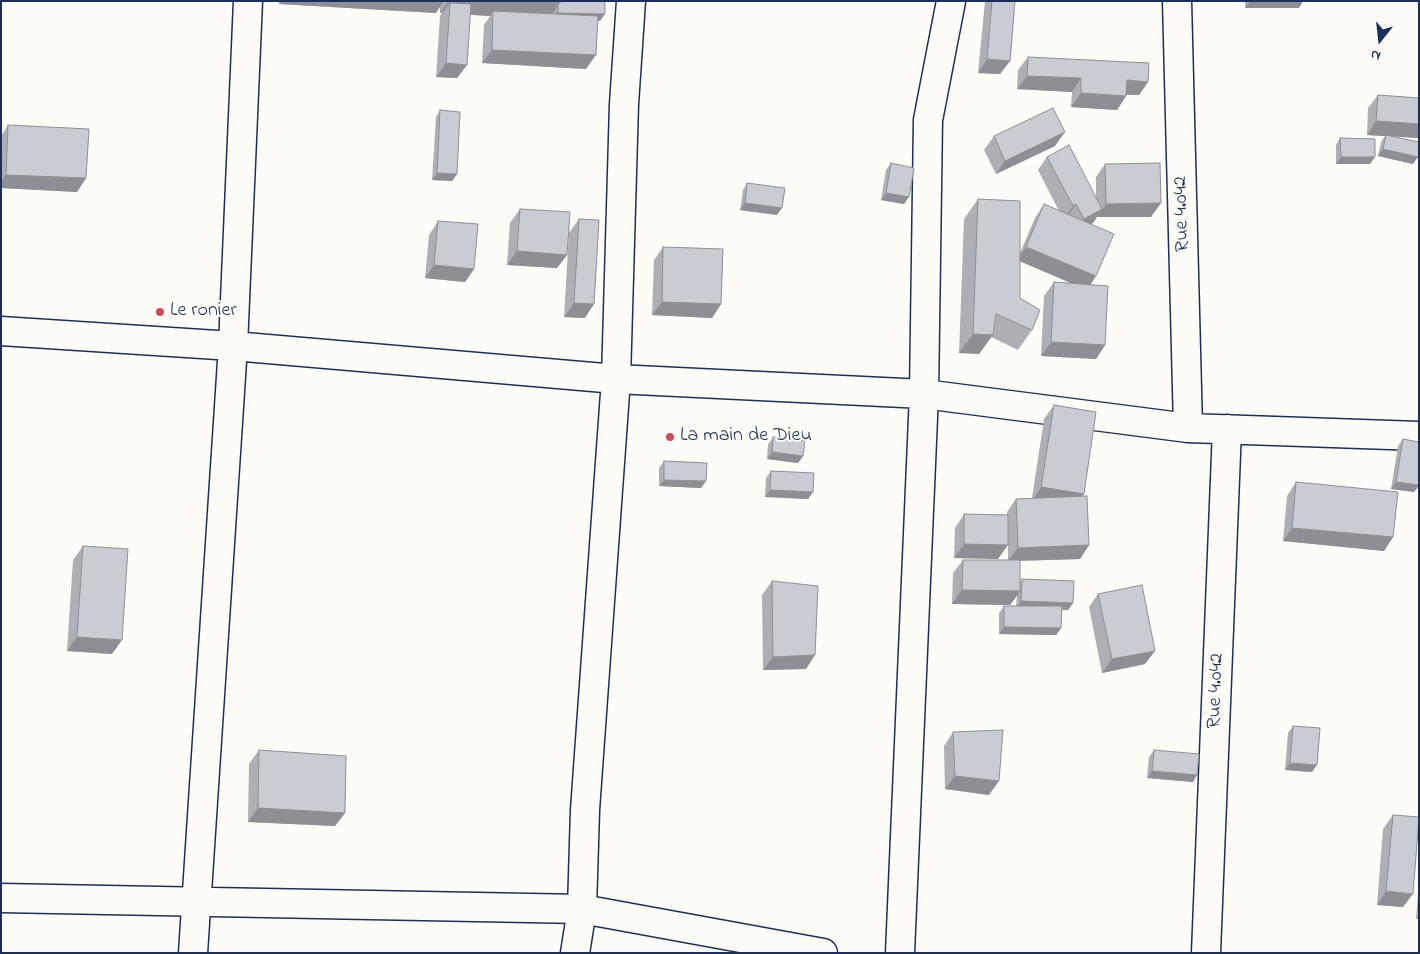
<!DOCTYPE html>
<html>
<head>
<meta charset="utf-8">
<style>
  body { margin:0 }
  #map { position:relative; width:1420px; height:954px; overflow:hidden; background:#fdfcf7; font-family:"Indie Flower",sans-serif }
  canvas { display:block }
  .frame { position:absolute; inset:0; border:2px solid #1b2f5e; pointer-events:none }
  .north { position:absolute; left:1355px; top:15px; width:50px; height:50px; -webkit-text-stroke:4px #fdfcf7; paint-order:stroke; rotate:196deg; font-size:14px; font-weight:700; line-height:20px; text-align:center; color:#1b2f5e }
  .north::after { content:''; display:block; margin:auto; width:18px; height:22px; background:#1b2f5e; clip-path:polygon(50% 0,100% 100%,50% 72%,0 100%) }
</style>
</head>
<body>
<div id="map">
<canvas width="1420" height="954"></canvas>
<div class="frame"></div>
<div class="north">N</div>
</div>
<script>
const c = document.querySelector('canvas').getContext('2d');
c.lineJoin = 'round';
const shape = rows => new Path2D(rows.map(r => 'M' + r).join(''));
function trace(path, color, width, dash) { c.strokeStyle = color; c.lineWidth = width; c.lineCap = dash ? 'butt' : 'round'; c.setLineDash(dash || []); c.stroke(path); }
function fillPath(path, color) { c.fillStyle = color; c.fill(path, 'evenodd'); }
function write(font, color, halo, rows, align = 'center') {
  c.font = font + ' "Indie Flower",sans-serif'; c.lineWidth = 4; c.setLineDash([]); c.textBaseline = 'middle'; c.strokeStyle = halo; c.fillStyle = color; for (const [text, x, y, turn = 0] of rows) {
    c.save(); c.translate(x, y); c.rotate((+turn || 0) * Math.PI / 180); c.textAlign = isNaN(turn) ? turn : align; if (halo) c.strokeText(text, 0, 0); c.fillText(text, 0, 0); c.restore();
  }
}
const minor = shape([
  [1177,1,1188,428],
  [1,331,233,346,616,379,924,394,1188,428,1419,436],
  [1,898,582,909,823,953],
  [193,953,233,346,248,1],
  [575,953,582,909,585,810,616,379,624,104,631,1],
  [900,953,924,394,928,120,951,1],
  [1206,953,1227,429]
]);
trace(minor, '#1b2f5e', 31);
trace(minor, '#fdfcf7', 28);
fillPath(shape([
  [279,1,605,1,600,21,597,21,586,69,482,63,484,25,490,16,470,15,467,65,457,78,436,77,440,16,442,13,440,13,440,6,436,13,279,4],
  [985,1,1015,1,1010,61,1000,74,978,73],
  [1245,1,1303,1,1299,8,1245,8],
  [1028,57,1148,82,1139,95,1127,95,1126,96,1117,110,1071,107,1072,92,1017,89,1018,70],
  [1378,95,1419,98,1419,138,1392,136,1413,164,1378,156,1381,142,1385,136,1367,135,1368,108],
  [440,110,457,174,452,181,432,180,436,117],
  [8,125,86,178,77,192,1,188,1,136],
  [994,136,1055,146,996,174,984,150],
  [1340,138,1370,164,1336,164,1336,145],
  [1047,157,1096,197,1096,177,1105,164,1151,217,1097,217,1093,223,1090,224,1091,285,1105,345,1096,359,1041,356,1044,296,1054,282,1071,283,1020,261,1020,298,1032,330,1018,350,991,337,979,354,959,353,964,219,978,199,1020,253,1035,218,1044,204,1059,211,1038,170],
  [891,163,904,204,881,200,886,170],
  [747,183,777,215,740,210,743,190],
  [520,209,567,255,557,268,507,265,510,223],
  [579,219,585,318,564,317,569,233],
  [438,221,474,269,465,282,425,278,429,235],
  [663,247,721,304,712,318,652,315,654,260],
  [1054,405,1081,497,1089,545,1080,559,1020,561,1020,582,1022,579,1073,603,1068,610,1062,609,1061,628,1056,635,999,634,999,613,1004,606,1016,606,1017,596,1010,605,952,604,953,573,963,560,1008,560,1008,539,998,559,954,558,955,528,964,514,1007,515,1007,512,1016,499,1032,498,1044,419],
  [773,438,803,456,798,463,767,459,768,444],
  [1403,439,1414,492,1391,489,1398,446],
  [664,461,706,481,701,488,659,486,659,468],
  [771,471,813,492,808,499,765,497,766,478],
  [1296,482,1393,537,1384,551,1283,541,1287,496],
  [83,546,112,654,67,651,73,560],
  [772,581,806,669,763,670,762,595],
  [1098,594,1145,664,1102,673,1089,607],
  [1293,726,1312,772,1285,770,1288,733],
  [953,732,989,795,945,789,944,746],
  [259,750,345,813,335,826,248,822,249,764],
  [1154,750,1197,775,1193,782,1147,778,1149,757],
  [1393,815,1403,907,1377,905,1383,829],
  [1419,880,1419,919,1416,919]
]), '#adafb5');
fillPath(shape([
  [281,1,444,1,436,13,279,4],
  [448,1,561,1,549,19,493,11,490,16,449,13,450,3,442,13,440,13],
  [1250,1,1303,1,1299,8,1245,8],
  [558,13,605,14,600,21,553,20],
  [492,50,596,55,586,69,482,63],
  [987,59,1010,61,1000,74,978,73],
  [446,63,467,65,457,78,436,77],
  [1027,76,1081,78,1072,92,1017,89],
  [1127,80,1148,82,1139,95,1118,94],
  [1081,93,1126,96,1117,110,1071,107],
  [1376,121,1419,124,1419,138,1367,135],
  [1065,132,1055,146,996,174,1005,161],
  [1383,149,1418,157,1413,164,1378,156],
  [1341,157,1375,157,1370,164,1336,164],
  [437,173,457,174,452,181,432,180],
  [6,175,86,178,77,192,1,188,1,181],
  [886,193,909,197,904,204,881,200],
  [745,203,782,208,777,215,740,210],
  [1161,203,1151,217,1097,217,1106,204],
  [1076,204,1067,217,1063,219,1073,206],
  [1102,209,1093,223,1074,232,1084,219],
  [1026,247,1096,276,1087,290,1017,260],
  [517,251,567,255,557,268,507,265],
  [434,265,474,269,465,282,425,278],
  [662,302,721,304,712,318,652,315],
  [574,303,594,304,585,318,564,317],
  [973,334,993,335,979,354,959,353],
  [1051,342,1105,345,1096,359,1041,356],
  [772,452,803,456,798,463,767,459],
  [664,480,706,481,701,488,659,486],
  [1396,482,1419,485,1419,486,1414,492,1391,489],
  [1041,487,1084,494,1074,507,1032,501],
  [770,490,813,492,808,499,765,497],
  [1292,528,1393,537,1384,551,1283,541],
  [964,544,1008,545,998,559,954,558],
  [1089,545,1080,559,1008,561,1018,548],
  [962,590,1020,591,1010,605,952,604],
  [1021,601,1073,603,1068,610,1016,608],
  [1004,627,1061,628,1056,635,999,634],
  [77,637,122,640,112,654,67,651],
  [1155,651,1145,664,1102,673,1112,659],
  [815,655,806,669,763,670,773,657],
  [1290,763,1317,765,1312,772,1285,770],
  [1152,771,1197,775,1193,782,1147,778],
  [955,776,999,781,989,795,945,789],
  [258,808,345,813,335,826,248,822],
  [1386,891,1413,894,1403,907,1377,905]
]), '#8d8f94');
const building = shape([
  [561,1,605,1,605,14,558,13,558,5,561,1],
  [992,1,1015,1,1010,61,987,59,992,1],
  [450,3,471,4,467,65,446,63,450,3],
  [493,11,598,16,596,55,492,50,493,11],
  [1028,57,1149,63,1148,82,1127,80,1126,96,1081,93,1081,78,1027,76,1028,57],
  [1378,95,1419,98,1419,124,1376,121,1378,95],
  [1053,108,1065,132,1005,161,994,136,1053,108],
  [440,110,460,112,457,174,437,173,440,110],
  [8,125,89,129,86,178,6,175,8,125],
  [1386,135,1419,142,1419,153,1418,157,1383,149,1386,135],
  [1340,138,1375,139,1375,157,1341,157,1340,138],
  [1069,145,1102,209,1084,219,1076,204,1073,206,1047,157,1069,145],
  [891,163,914,168,909,197,886,193,891,163],
  [1160,163,1161,203,1106,204,1105,164,1160,163],
  [747,183,785,188,782,208,745,203,747,183],
  [978,199,1020,201,1020,298,1040,310,1032,330,996,314,993,335,973,334,978,199],
  [1044,204,1114,234,1096,276,1026,247,1044,204],
  [520,209,570,212,567,255,517,251,520,209],
  [579,219,599,220,594,304,574,303,579,219],
  [438,221,478,224,474,269,434,265,438,221],
  [663,247,723,249,721,304,662,302,663,247],
  [1054,282,1108,286,1105,345,1051,342,1054,282],
  [1054,405,1096,412,1084,494,1041,487,1054,405],
  [773,437,805,441,803,456,772,452,773,437],
  [1403,439,1419,442,1419,485,1396,482,1403,439],
  [664,461,707,463,706,481,664,480,664,461],
  [771,471,814,473,813,492,770,490,771,471],
  [1296,482,1398,492,1393,537,1292,528,1296,482],
  [1087,496,1089,545,1018,548,1016,499,1087,496],
  [964,514,1008,515,1008,545,964,544,964,514],
  [83,546,128,549,122,640,77,637,83,546],
  [963,560,1020,560,1020,591,962,590,963,560],
  [1022,579,1074,581,1073,603,1021,601,1022,579],
  [772,581,818,586,815,655,773,657,772,581],
  [1142,585,1155,651,1112,659,1098,594,1142,585],
  [1004,606,1062,606,1061,628,1004,627,1004,606],
  [1293,726,1320,728,1317,765,1290,763,1293,726],
  [1003,730,999,781,955,776,953,732,1003,730],
  [259,750,346,756,345,813,258,808,259,750],
  [1154,750,1199,754,1197,775,1152,771,1154,750],
  [1393,815,1419,817,1413,894,1386,891,1393,815]
]);
fillPath(building, '#c9ccd3');
trace(building, '#8d8f94', 1);
for (const [x, y, r, color] of [
  [160,312,5,"#d1495b"],
  [670,437,5,"#d1495b"]
]) { const dot = new Path2D(); dot.arc(x, y, r, 0, 2 * Math.PI); c.fillStyle = color; c.fill(dot); trace(dot, '#fdfcf7', 2); }
write('20px', '#1b2f5e', '#fdfcf7', [
  ["Rue 4.042",1183,214,-92],
  ["Rue 4.042",1217,691,-88]
]);
write('20px', '#1b2f5e', '#fdfcf7', [
  ["Le ronier",170,312],
  ["La main de Dieu",680,437]
], 'left');
</script>
</body>
</html>
